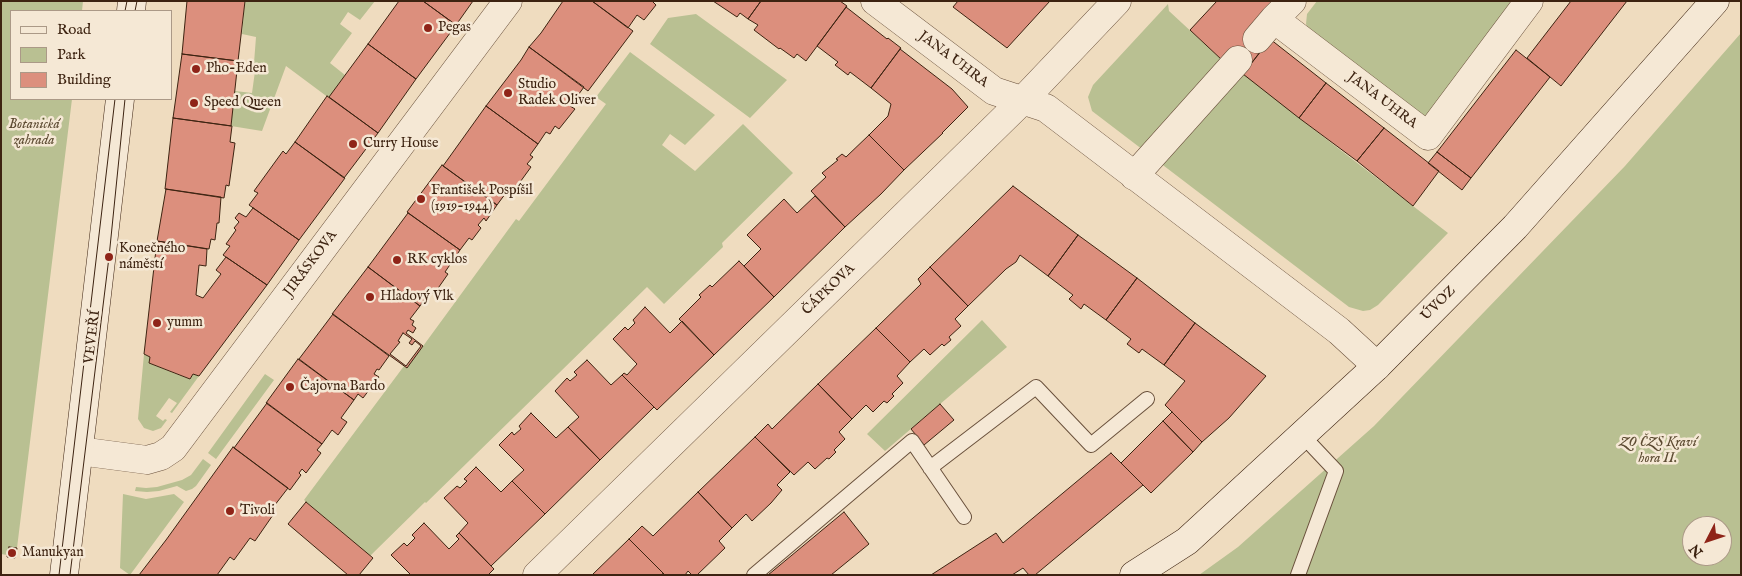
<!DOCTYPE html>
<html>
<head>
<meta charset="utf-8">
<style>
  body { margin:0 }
  #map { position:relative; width:1742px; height:576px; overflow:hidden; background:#efdcbf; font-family:"IM FELL English",serif }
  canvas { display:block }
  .frame { position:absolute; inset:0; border:2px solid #3d2311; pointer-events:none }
  .legend { position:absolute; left:10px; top:10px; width:162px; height:90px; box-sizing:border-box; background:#f5e8d5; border:1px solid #ab9987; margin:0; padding:6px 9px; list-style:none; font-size:15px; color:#3d2311 }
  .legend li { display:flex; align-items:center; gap:10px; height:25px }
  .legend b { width:25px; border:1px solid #ab9987 }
  .north { position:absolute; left:1682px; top:516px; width:50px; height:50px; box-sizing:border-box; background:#f5e8d5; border:1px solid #ab9987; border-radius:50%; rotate:229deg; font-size:14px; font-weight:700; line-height:20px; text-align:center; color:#3d2311 }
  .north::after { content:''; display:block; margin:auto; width:18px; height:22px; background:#8f2418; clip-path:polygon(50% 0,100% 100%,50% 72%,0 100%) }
</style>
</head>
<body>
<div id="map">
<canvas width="1742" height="576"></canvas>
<div class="frame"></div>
<ul class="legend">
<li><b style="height:6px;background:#f5e8d5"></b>Road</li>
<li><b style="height:14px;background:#b9c092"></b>Park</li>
<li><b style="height:14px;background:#dc8f7d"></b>Building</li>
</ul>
<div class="north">N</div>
</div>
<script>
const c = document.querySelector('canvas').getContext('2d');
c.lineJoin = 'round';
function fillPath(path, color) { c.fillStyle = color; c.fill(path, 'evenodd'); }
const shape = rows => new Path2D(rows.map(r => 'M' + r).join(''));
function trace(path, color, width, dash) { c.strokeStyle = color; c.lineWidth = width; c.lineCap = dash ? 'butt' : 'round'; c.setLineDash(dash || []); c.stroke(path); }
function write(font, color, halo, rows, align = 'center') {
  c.font = font + ' "IM FELL English",serif'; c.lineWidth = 5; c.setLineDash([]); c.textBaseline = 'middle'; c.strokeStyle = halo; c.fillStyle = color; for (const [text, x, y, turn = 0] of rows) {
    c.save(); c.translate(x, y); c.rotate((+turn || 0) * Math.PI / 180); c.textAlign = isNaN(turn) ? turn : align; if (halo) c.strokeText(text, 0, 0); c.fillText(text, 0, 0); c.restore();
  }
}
fillPath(shape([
  [1,1,83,1,82,11,11,11,11,99,72,99,17,548,9,547,7,555,1,554],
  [245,1,375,1,360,20,348,12,340,24,352,33,330,63,345,75,329,98,286,66,262,131,231,126,235,91,252,93,256,64,254,63,256,37,242,34],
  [1317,1,1521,1,1430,114,1422,117,1311,35,1306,24,1307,14],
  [1168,4,1169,11,1222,60,1229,52,1299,118,1448,233,1378,305,1370,310,1363,311,1349,307,1092,111,1088,97,1093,85],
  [696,14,787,80,750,118,650,44,668,18],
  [1741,33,1741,575,1199,575,1238,547,1374,426,1625,166],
  [1692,526,1722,526,1722,556,1692,556],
  [630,52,715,115,685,145,670,134,662,145,695,171,743,124,793,173,722,243,723,247,664,304,647,287,426,503,425,502,370,556,304,500,404,366,407,368,516,219,519,221,606,104,596,97],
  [982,320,1007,347,885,451,867,434],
  [144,354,150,357,149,363,176,374,190,379,193,374,199,376,172,413,170,412,177,403,169,398,156,416,163,421,165,419,167,420,161,428,153,431,144,428,138,419],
  [265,374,274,380,216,459,208,453],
  [203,459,211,465,196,486,192,489,186,491,177,486,159,491,147,492,135,491,136,487,146,488,157,487,182,480,191,475],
  [123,494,146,499,174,494,184,502,130,575,120,568]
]), '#b9c092');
const building = shape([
  [187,1,245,1,238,61,182,54,187,1],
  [399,1,423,1,456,25,416,79,368,44,399,1],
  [423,1,473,1,456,25,423,1],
  [563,1,592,1,633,31,588,91,529,47,541,33,563,1],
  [592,1,652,1,656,5,644,20,637,15,628,28,592,1],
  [713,1,761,1,748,19,740,13,737,17,713,1],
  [761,1,840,1,847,6,806,61,797,54,794,58,780,48,779,49,754,30,758,25,748,19,761,1],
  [958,1,1050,1,1007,48,953,7,958,1],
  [1217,1,1274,1,1265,46,1247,69,1222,60,1190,30,1217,1],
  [1571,1,1627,1,1561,86,1527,58,1571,1],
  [846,7,887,39,888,38,901,48,871,88,850,72,848,75,835,65,838,62,817,46,846,7],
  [1270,39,1326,83,1299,118,1243,74,1270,39],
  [368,44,416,79,378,133,329,97,368,44],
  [529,47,584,87,570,106,575,109,559,129,555,126,550,134,546,132,538,144,486,106,521,60,529,47],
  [900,49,952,89,968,107,942,133,943,133,904,170,869,135,888,116,891,104,871,88,900,49],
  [1516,50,1550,77,1471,178,1437,152,1516,50],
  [182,54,238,61,231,126,173,118,182,54],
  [1326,83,1384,128,1357,161,1299,118,1326,83],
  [327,96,378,133,344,178,295,142,327,96],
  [486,106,538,144,530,155,533,157,527,164,531,167,515,189,511,186,497,205,443,166,486,106],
  [173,118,232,126,230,142,235,143,229,186,226,185,224,198,165,189,173,118],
  [1384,128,1439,171,1413,206,1357,161,1384,128],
  [869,135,904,170,881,194,845,227,811,191,826,177,822,173,838,160,836,159,842,154,846,157,869,135],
  [295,142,345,178,299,240,249,205,258,193,254,191,283,151,286,154,295,142],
  [1437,152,1471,178,1462,190,1428,163,1437,152],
  [442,165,497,205,486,221,484,218,478,225,481,228,472,240,469,238,460,250,407,212,442,165],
  [1013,186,1078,235,1048,276,1020,255,1016,262,1006,269,968,306,930,267,1013,186],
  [166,189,221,197,219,223,217,223,215,240,211,239,209,249,157,241,166,189],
  [815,196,845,227,774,297,744,266,761,249,747,235,784,199,797,213,815,196],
  [253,208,299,240,267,285,223,255,230,246,226,244,236,230,234,228,239,222,235,218,239,213,246,217,253,208],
  [408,213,460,250,445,272,448,274,434,294,430,291,420,306,368,267,408,213],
  [1078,235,1137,278,1106,320,1084,304,1081,309,1069,299,1073,295,1048,276,1078,235],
  [157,241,207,249,206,266,199,265,196,295,203,298,221,274,216,270,226,257,267,285,199,376,193,374,190,379,149,363,150,357,144,354,157,241],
  [739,261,774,297,714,355,679,319,701,297,699,295,710,285,712,287,739,261],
  [368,267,420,306,410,319,414,321,412,325,416,328,413,333,408,330,406,333,423,346,407,368,332,314,368,267],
  [403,333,412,339,409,343,412,345,415,341,421,346,406,366,390,354,400,342,398,341,403,333],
  [930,267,968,306,955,319,961,326,949,337,951,340,944,346,942,344,930,355,924,349,910,362,876,328,921,284,918,279,930,267],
  [1137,278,1195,323,1164,365,1142,349,1139,353,1127,344,1131,339,1106,320,1137,278],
  [645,307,670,333,682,321,714,355,657,410,622,375,624,373,627,375,637,364,613,339,625,327,628,330,635,323,633,320,645,307],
  [333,314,389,356,379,370,377,369,374,374,379,377,363,398,358,394,354,400,299,359,333,314],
  [1195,323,1266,376,1229,418,1202,442,1165,405,1185,381,1164,365,1195,323],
  [876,328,910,362,897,376,903,383,892,394,894,396,887,403,884,401,873,412,866,405,852,419,818,384,876,328],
  [298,359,354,400,341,418,347,422,338,435,332,430,322,444,266,403,298,359],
  [587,360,611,385,622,375,654,407,600,460,568,427,579,417,555,391,567,378,570,381,577,375,574,372,587,360],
  [818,384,852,419,839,432,845,439,834,450,836,452,829,459,827,458,815,469,808,462,794,475,755,437,768,424,772,429,818,384],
  [267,403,322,444,317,450,321,453,306,473,302,469,299,473,301,475,290,490,234,448,267,403],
  [940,404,954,420,924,445,911,429,940,404],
  [1172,412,1202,442,1193,452,1163,421,1172,412],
  [531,413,556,438,568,427,600,460,545,514,512,481,524,470,499,445,512,432,514,435,521,429,519,426,531,413],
  [1163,421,1193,452,1151,493,1121,463,1163,421],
  [755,437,790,472,777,485,782,490,771,503,752,521,746,514,732,528,698,492,755,437],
  [233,447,288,488,271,510,275,512,255,541,250,538,234,560,230,557,217,575,139,575,166,540,233,447],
  [1111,453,1143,485,1035,575,1029,575,1023,568,1012,575,931,575,996,533,1003,543,1111,453],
  [476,467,501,492,512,481,545,514,491,566,459,533,468,523,444,498,457,486,460,488,467,481,464,479,476,467],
  [698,492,732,528,719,541,725,548,697,575,692,575,688,571,685,575,665,575,629,539,642,526,653,536,698,492],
  [306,502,373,558,359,575,348,575,288,524,306,502],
  [844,512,869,544,831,575,768,575,844,512],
  [424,523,449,549,459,539,456,536,459,533,494,569,488,575,411,575,391,555,404,543,407,546,415,538,412,535,424,523],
  [629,539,663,573,662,575,592,575,629,539],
  [9,547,17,548,15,558,7,557,9,547]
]);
fillPath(building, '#dc8f7d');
trace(building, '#3d2311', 1);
const lane = shape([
  [930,468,1036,387,1091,445,1147,399],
  [754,575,912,441,964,517],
  [1298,575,1336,471,1303,436]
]);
const street = shape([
  [875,1,994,91,1046,108,1339,331,1377,366],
  [1292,1,1274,19,1428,136,1529,1],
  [1257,39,1274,19],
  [1134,176,1238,60],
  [79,451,147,460,161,456,173,448,508,1],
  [537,575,1023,100,1117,1]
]);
const secondary = shape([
  [131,11,132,1],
  [64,575,120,99],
  [1134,575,1187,541,1377,366,1515,227,1715,1]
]);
trace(lane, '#6a513c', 16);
trace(street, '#6a513c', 29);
trace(secondary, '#3d2311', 29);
trace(lane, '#f5e8d5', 14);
trace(street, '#f5e8d5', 28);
trace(secondary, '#f5e8d5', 28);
trace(shape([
  [125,11,127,1],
  [135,11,137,1],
  [59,575,115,99],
  [70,575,109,257,125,99]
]), '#3d2311', 1);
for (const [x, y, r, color] of [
  [428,28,5,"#8f2418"],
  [196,69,5,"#8f2418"],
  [508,93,5,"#8f2418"],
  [194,103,5,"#8f2418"],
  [353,144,5,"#8f2418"],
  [421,199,5,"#8f2418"],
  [109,257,5,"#8f2418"],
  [397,260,5,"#8f2418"],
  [370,297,5,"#8f2418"],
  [157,323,5,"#8f2418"],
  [290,387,5,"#8f2418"],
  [230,511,5,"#8f2418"],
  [12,553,5,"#8f2418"]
]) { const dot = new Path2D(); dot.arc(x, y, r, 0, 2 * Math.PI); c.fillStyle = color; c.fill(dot); trace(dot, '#f5e8d5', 2); }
write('14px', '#3d2311', '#f5e8d5', [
  ["Pegas",438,28],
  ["Pho-Eden",206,69],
  ["Studio",518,85],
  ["Radek Oliver",518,101],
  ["Speed Queen",204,103],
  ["Curry House",363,144],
  ["František Pospíšil",431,191],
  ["(1919-1944)",431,207],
  ["Konečného",119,249],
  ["náměstí",119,265],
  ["RK cyklos",407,260],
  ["Hladový Vlk",380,297],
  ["yumm",167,323],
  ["Čajovna Bardo",300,387],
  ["Tivoli",240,511],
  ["Manukyan",22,553]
], 'left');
write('14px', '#3d2311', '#f5e8d5', [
  ["JANA UHRA",953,60,37],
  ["JANA UHRA",1382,101,37],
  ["JIRÁSKOVA",311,264,-53],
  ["ČÁPKOVA",829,290,-44],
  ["ÚVOZ",1439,304,-45],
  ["VEVEŘÍ",93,337,-83]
]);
write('italic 14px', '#5c4a31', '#f5e8d5', [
  ["Botanická",34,125],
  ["zahrada",34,141],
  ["ZO ČZS Kraví",1658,443],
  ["hora II.",1658,459]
]);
</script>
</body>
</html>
